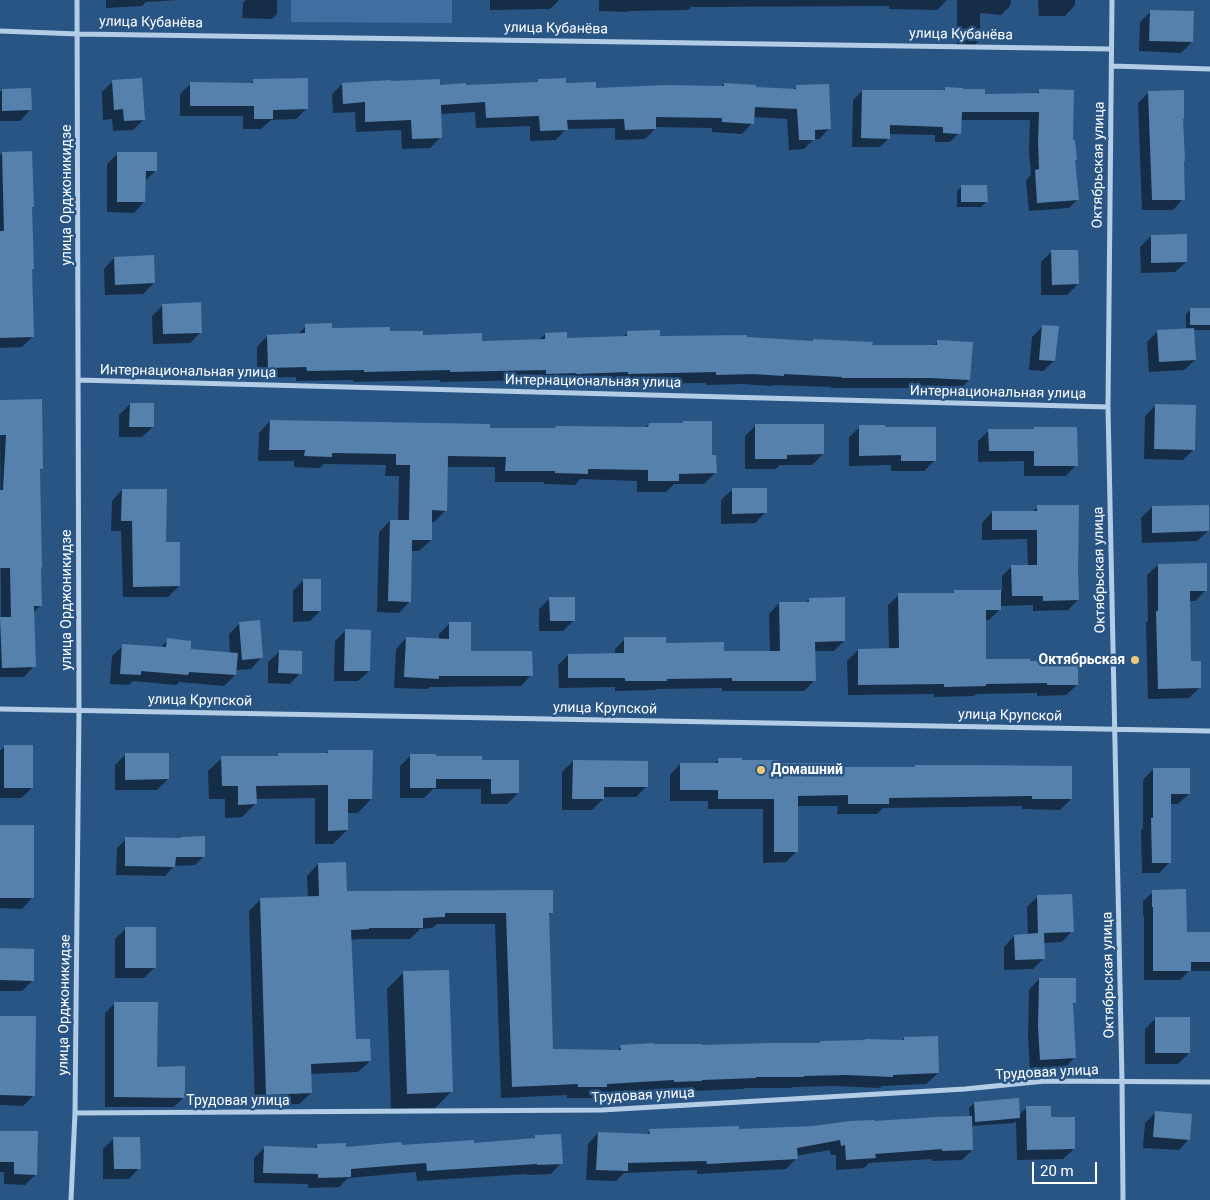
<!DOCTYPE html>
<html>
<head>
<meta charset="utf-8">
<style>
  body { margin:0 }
  #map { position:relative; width:1210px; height:1200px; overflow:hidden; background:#295584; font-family:Roboto,sans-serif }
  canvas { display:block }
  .scale { position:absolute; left:1032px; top:1162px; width:65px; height:22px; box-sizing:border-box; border:2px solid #fff; border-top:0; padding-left:6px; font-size:15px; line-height:18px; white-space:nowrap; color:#fff; -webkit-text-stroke:4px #295584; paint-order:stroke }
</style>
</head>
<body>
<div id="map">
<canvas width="1210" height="1200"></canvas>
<div class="scale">20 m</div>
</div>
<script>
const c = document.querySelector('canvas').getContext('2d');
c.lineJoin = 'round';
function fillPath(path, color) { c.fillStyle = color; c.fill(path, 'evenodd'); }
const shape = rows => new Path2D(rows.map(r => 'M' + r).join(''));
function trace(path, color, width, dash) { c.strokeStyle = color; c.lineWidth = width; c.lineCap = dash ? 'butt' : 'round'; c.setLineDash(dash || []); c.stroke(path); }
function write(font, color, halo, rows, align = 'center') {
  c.font = font + ' Roboto,sans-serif'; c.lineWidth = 5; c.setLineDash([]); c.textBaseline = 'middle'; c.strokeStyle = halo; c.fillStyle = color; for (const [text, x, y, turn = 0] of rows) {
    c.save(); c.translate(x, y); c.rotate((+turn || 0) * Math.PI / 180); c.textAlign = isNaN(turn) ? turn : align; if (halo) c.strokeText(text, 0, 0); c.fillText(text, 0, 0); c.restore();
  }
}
fillPath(shape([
  [291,0,452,0,452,23,291,22]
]), '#3e6fa0');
fillPath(shape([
  [106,0,178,0,146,2,142,6,106,8],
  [246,0,277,0,277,14,272,19,242,18,243,3],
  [490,0,559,0,550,9,490,10],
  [599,0,947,0,937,10,889,9,889,6,691,7,688,10,629,11,628,12,599,11],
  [957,0,1011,0,1010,6,1001,15,980,13,980,40,971,49,957,49],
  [1038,0,1075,0,1075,5,1065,16,1039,16],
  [1151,11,1192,42,1181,53,1139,51,1140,22],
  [254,80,307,108,296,119,271,120,261,129,243,129,243,116,180,116,180,94,191,83,250,84],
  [539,80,595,89,721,87,724,84,754,88,793,90,797,86,829,129,819,139,814,139,804,149,789,150,787,119,753,117,752,123,742,134,712,132,712,128,655,127,655,129,645,139,615,140,615,128,566,129,556,140,530,141,530,126,476,128,475,112,440,114,440,138,430,148,402,149,401,130,356,132,355,112,333,113,332,94,342,84,465,86,535,84],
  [113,81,144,119,133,130,113,131,112,119,103,120,102,92],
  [946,88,984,95,1035,95,1040,90,1072,141,1078,199,1069,208,1029,211,1026,180,1031,175,1029,152,1030,120,960,120,959,133,950,142,935,142,935,135,889,134,889,138,880,147,852,147,853,100,862,91,942,91],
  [2,90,30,110,20,121,0,121,0,92],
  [1149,92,1182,120,1183,199,1173,210,1142,210,1138,103],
  [2,153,32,207,31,208,32,269,30,271,32,337,22,347,0,348,0,155],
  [118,153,155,171,144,182,144,202,134,213,107,212,107,164],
  [962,186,986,202,981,207,957,207,957,191],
  [1151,236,1186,262,1175,272,1141,273,1140,247],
  [1052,251,1078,284,1067,295,1041,295,1041,262],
  [114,258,154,283,143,294,105,295,104,269],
  [163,305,201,332,190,343,153,344,152,316],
  [1191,309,1210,310,1210,330,1193,330,1195,360,1184,370,1149,372,1147,342,1158,331,1186,329,1186,314],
  [306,326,331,330,389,333,481,343,538,341,545,334,566,340,622,338,628,332,659,338,746,339,811,342,813,340,871,346,933,347,938,341,969,380,958,391,920,388,831,388,831,387,773,385,772,386,742,384,706,385,706,383,618,384,618,382,566,385,566,383,535,384,535,380,440,382,440,380,353,382,353,380,296,381,296,377,257,378,257,347,267,336,297,335],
  [1043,326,1054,361,1043,371,1029,370,1032,337],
  [0,401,42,468,39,471,41,605,33,613,34,666,24,677,0,677,0,619,1,618],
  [130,404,153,427,142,437,119,437,119,415],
  [1156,405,1194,449,1183,460,1144,459,1145,416],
  [270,421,489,429,644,429,649,424,682,424,683,422,711,457,715,473,704,484,674,484,666,492,637,492,637,481,580,479,575,485,544,484,544,482,495,482,495,467,446,467,446,510,434,522,431,522,431,540,419,551,411,551,410,601,399,613,377,612,379,532,390,521,398,521,399,476,385,476,386,465,324,464,320,468,294,467,294,461,258,461,259,433],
  [756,425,823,454,812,465,780,465,776,469,745,469,745,436],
  [860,427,935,460,924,471,891,471,891,465,849,466,849,437],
  [1034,429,1076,465,1066,476,1024,476,1024,461,978,462,978,441,989,430,1033,430],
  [122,490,164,543,179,586,168,597,123,597,121,531,111,531,112,501],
  [732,490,765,513,755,523,721,524,721,500],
  [1038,507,1077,571,1078,600,1068,610,1033,611,1033,605,1000,606,1000,609,989,620,985,620,985,660,1029,662,1077,685,1066,695,1037,696,1037,693,976,694,974,696,934,697,934,694,848,695,847,661,858,650,889,650,888,605,899,595,952,594,954,592,1002,591,1002,576,1012,566,1028,566,1027,539,982,540,982,523,992,512,1032,512],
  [1152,507,1208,531,1197,541,1142,543,1141,518],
  [1158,565,1206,590,1195,601,1189,601,1190,662,1200,687,1189,698,1148,699,1146,623,1148,621,1147,575],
  [303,580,320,611,310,621,293,622,293,591],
  [550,598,574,620,563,631,539,631,539,609],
  [810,599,844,641,834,651,814,651,814,681,804,691,722,691,722,688,657,689,655,690,615,691,615,687,559,688,558,665,568,655,615,654,615,649,625,639,723,653,770,652,769,614,779,603,805,603],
  [240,623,261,658,251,669,235,670,235,675,224,686,179,682,176,685,133,681,129,685,110,684,112,656,123,646,160,648,168,640,189,650,230,654,229,634],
  [449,624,470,653,531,675,521,686,430,687,427,689,394,688,396,649,406,638,439,640,439,634],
  [345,631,369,671,358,681,334,681,335,641],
  [279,652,300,673,290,684,268,683,268,662],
  [5,746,32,788,21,798,0,798,0,751],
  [328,751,371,799,358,813,347,813,347,830,333,844,315,844,315,798,255,799,255,804,242,817,225,818,225,799,209,799,208,771,222,758,276,757,278,755,326,754],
  [125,755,168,779,157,790,115,790,115,765],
  [411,755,481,762,518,793,507,804,481,804,481,789,433,789,424,798,400,798,400,766],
  [719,759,834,768,914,768,915,767,1071,799,1060,810,1022,809,1022,806,883,808,877,814,837,814,838,806,796,806,796,852,786,862,763,863,763,809,708,809,708,801,670,801,670,775,680,764,714,764],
  [573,761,646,787,636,797,603,797,603,799,592,810,562,810,562,772],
  [1153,769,1189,794,1178,804,1170,804,1170,862,1159,873,1142,873,1141,830,1143,828,1143,780],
  [0,826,32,898,22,909,0,908],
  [126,839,204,856,195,865,174,866,165,876,116,875,117,848],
  [318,864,346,892,552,912,548,916,552,1050,617,1051,621,1047,818,1045,820,1042,901,1041,904,1038,938,1073,926,1084,882,1086,880,1088,834,1086,793,1087,792,1088,745,1088,743,1089,691,1091,689,1092,663,1093,663,1091,597,1095,594,1098,567,1098,567,1095,501,1098,495,924,437,924,432,928,420,929,410,939,357,939,350,940,355,1041,370,1061,358,1072,310,1074,311,1093,299,1104,255,1106,249,911,260,900,308,898,307,876],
  [1153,892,1185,934,1210,933,1210,971,1189,971,1180,980,1144,980,1144,916,1143,916,1143,901],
  [1037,897,1072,931,1062,942,1043,943,1044,958,1033,969,1004,970,1004,947,1014,936,1028,935,1027,907],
  [126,928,154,968,144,978,115,978,115,939],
  [0,950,33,980,22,991,0,991],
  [404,972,451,1092,435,1108,391,1109,387,989],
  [1039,979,1075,1002,1072,1005,1074,1058,1064,1069,1030,1070,1028,1038,1029,990],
  [115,1003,156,1068,184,1097,174,1107,105,1107,105,1013],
  [0,1018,34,1095,23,1106,0,1105],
  [1156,1018,1189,1053,1178,1064,1145,1064,1145,1029],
  [974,1103,1019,1115,1027,1107,1050,1118,1074,1149,1063,1159,1017,1160,1016,1121,1014,1123,971,1126,972,1150,962,1160,932,1161,932,1159,869,1163,864,1168,836,1170,836,1155,831,1155,830,1150,796,1156,796,1159,786,1169,697,1174,697,1170,624,1173,616,1181,586,1180,588,1144,598,1133,646,1135,650,1131,738,1131,970,1117,969,1108],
  [1155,1113,1189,1139,1179,1150,1143,1148,1145,1123],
  [0,1132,36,1174,25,1185,4,1184,4,1172,0,1172],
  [536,1136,561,1163,551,1174,527,1175,527,1174,417,1181,416,1172,348,1178,339,1187,308,1188,308,1184,254,1183,254,1158,265,1147,314,1149,318,1145,345,1148,473,1144,533,1139],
  [114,1138,139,1168,129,1179,103,1179,103,1149]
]), '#0007');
fillPath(shape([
  [1150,10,1194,11,1193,42,1149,41],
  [142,78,145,120,124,121,123,109,114,110,112,80],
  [308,78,308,109,273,110,273,119,254,119,254,106,190,106,190,82,253,83,253,79],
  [566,78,566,83,596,82,596,88,666,85,724,86,724,83,756,85,756,87,796,89,796,85,829,84,831,129,815,130,815,140,799,140,797,109,755,107,754,124,722,122,722,118,656,117,656,129,625,130,624,119,567,120,568,130,540,131,539,116,486,118,485,102,441,105,442,138,412,139,411,120,365,122,365,102,343,104,342,83,391,80,391,81,440,79,440,85,466,83,466,85,538,82,538,79],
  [945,87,963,88,963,89,985,89,985,94,1039,93,1039,89,1074,90,1073,140,1075,140,1077,160,1075,160,1079,200,1037,203,1035,170,1039,169,1038,142,1039,112,962,112,961,134,943,133,943,127,890,125,890,139,861,138,862,90,945,90],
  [31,88,32,110,2,111,2,89],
  [1184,90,1184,119,1183,119,1185,161,1184,161,1185,200,1152,200,1148,91],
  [32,151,34,207,32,207,34,269,32,269,34,337,0,338,0,231,4,231,2,152],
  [117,152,157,152,157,171,146,171,145,202,117,202],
  [961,185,987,185,988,202,961,202],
  [1187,234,1187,262,1151,263,1151,235],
  [1051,250,1078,250,1079,284,1052,285],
  [154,255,155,283,115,285,114,257],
  [201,302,202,333,163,334,162,304],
  [1190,308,1210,308,1210,325,1190,325],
  [332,323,332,328,390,327,390,331,423,331,423,335,482,333,482,341,545,339,545,333,567,332,567,338,627,336,627,331,660,330,660,336,747,335,747,337,813,341,813,339,873,342,872,345,937,345,937,340,973,342,970,380,931,378,842,378,842,377,784,374,784,376,753,374,716,375,716,372,628,374,628,372,576,374,576,373,546,374,546,370,450,372,450,370,364,372,364,370,307,371,306,367,268,368,267,335,305,333,305,324],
  [1042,325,1059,326,1055,361,1039,360],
  [1194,328,1196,360,1159,362,1157,330],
  [42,399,43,469,40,469,42,567,41,567,42,606,34,606,36,667,2,668,0,617,11,617,10,568,0,568,0,490,3,490,6,435,0,435,0,400],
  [130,403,154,403,154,427,129,427],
  [1155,404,1196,405,1195,450,1154,449],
  [270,420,490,424,490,428,555,428,556,426,648,427,649,423,683,423,683,421,712,421,712,455,716,455,717,473,679,474,679,481,648,481,648,470,588,469,588,474,555,473,555,471,505,471,506,457,448,456,447,511,432,510,432,540,412,540,411,602,388,601,390,520,409,520,410,465,396,465,396,454,332,453,332,457,304,456,305,450,269,450],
  [755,424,824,424,824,454,787,455,787,459,755,459],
  [859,425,885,425,885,427,936,427,936,461,901,461,901,455,859,456],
  [1034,427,1077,427,1078,466,1034,466,1034,451,989,451,988,429,1034,429],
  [732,488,767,488,767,513,732,514],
  [122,489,167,489,166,542,180,542,180,586,133,587,132,521,121,521],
  [1037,505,1079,505,1078,571,1079,600,1043,601,1043,596,1012,596,1011,565,1037,565,1037,530,992,530,992,511,1037,511],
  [1209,505,1209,531,1152,533,1152,506],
  [1207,563,1207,591,1190,591,1191,661,1201,661,1201,688,1158,689,1156,611,1158,611,1158,564],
  [303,579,321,579,321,611,303,611],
  [954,590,1001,590,1001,610,986,610,986,659,1030,659,1030,661,1078,661,1078,685,1047,685,1047,683,986,684,986,686,944,687,944,684,858,685,858,649,899,648,898,593,954,593],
  [549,597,575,597,575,621,550,621],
  [845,597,845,641,815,642,816,681,732,681,732,678,667,679,667,681,625,681,625,678,568,678,568,654,624,653,624,637,666,637,666,643,724,642,724,651,780,651,779,602,809,602,809,598],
  [260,620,263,658,242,660,239,622],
  [449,622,471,622,471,651,532,651,533,676,439,676,439,679,404,677,406,637,449,639],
  [345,629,371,630,370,671,344,671],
  [167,638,191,641,191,649,238,653,236,675,189,672,188,675,141,671,141,675,120,674,122,644,166,647],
  [279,650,302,651,302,674,278,673],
  [4,745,33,745,33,788,4,788],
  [328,750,373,750,372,799,348,799,348,830,328,831,328,785,256,786,257,804,238,805,238,786,222,786,221,756,278,756,278,753,328,753],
  [125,753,169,753,169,779,125,780],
  [410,754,436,754,436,756,482,756,482,760,519,760,519,793,491,794,491,779,436,779,436,788,410,788],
  [718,758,742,758,742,760,778,760,778,763,835,763,835,767,915,767,915,765,973,765,1072,766,1072,799,1032,799,1032,796,889,798,889,804,848,804,848,795,798,796,798,852,774,852,774,799,718,799,718,790,680,790,680,763,718,763],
  [573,760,648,761,648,787,604,787,604,799,572,799],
  [1153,768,1190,768,1190,794,1171,794,1171,863,1152,863,1151,818,1153,818],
  [0,825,34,825,34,898,0,898],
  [205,836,205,857,176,857,175,867,125,866,125,837,181,838,181,837],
  [346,862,347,891,553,890,553,913,549,913,553,1049,621,1050,620,1045,654,1043,654,1044,702,1044,702,1045,769,1043,820,1043,820,1041,865,1040,865,1039,904,1040,904,1037,938,1036,939,1073,893,1075,893,1077,846,1075,804,1076,804,1077,756,1077,756,1078,702,1080,702,1081,674,1082,674,1080,607,1084,607,1087,578,1087,578,1084,512,1087,506,913,445,913,445,917,423,918,423,928,369,928,369,929,351,930,356,1039,370,1039,371,1061,311,1064,312,1093,266,1095,260,898,319,896,318,863],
  [1186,889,1187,932,1210,932,1210,962,1191,962,1191,971,1153,971,1153,907,1152,907,1152,890],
  [1072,894,1074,932,1044,933,1045,959,1015,960,1014,935,1038,933,1037,895],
  [125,927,156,927,156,968,125,968],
  [0,948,34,949,34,981,0,980],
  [449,970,453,1092,407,1094,403,971],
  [1039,978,1076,978,1076,1003,1073,1003,1076,1058,1040,1060,1038,1027],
  [114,1002,158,1002,157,1067,185,1066,185,1098,114,1097],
  [0,1016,36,1016,35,1096,0,1095],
  [1155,1017,1190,1017,1190,1053,1155,1053],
  [1019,1098,1020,1118,975,1122,974,1102],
  [1026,1106,1051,1106,1051,1117,1075,1117,1075,1149,1027,1150],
  [1155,1111,1192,1114,1190,1140,1153,1137],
  [972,1116,973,1150,942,1151,942,1149,875,1154,876,1158,846,1160,845,1145,841,1146,840,1140,797,1148,798,1159,707,1164,706,1161,628,1163,628,1171,596,1170,598,1132,650,1134,649,1129,739,1126,739,1129,813,1126,850,1121,874,1120,874,1121,936,1117],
  [0,1131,38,1131,37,1175,14,1174,14,1162,0,1162],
  [561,1134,563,1164,537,1165,537,1164,427,1171,426,1163,351,1169,351,1177,318,1178,318,1174,263,1173,264,1146,317,1148,317,1144,346,1143,346,1147,401,1142,402,1145,474,1140,474,1143,535,1138,535,1135],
  [113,1137,140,1137,141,1169,114,1169]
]), '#5681ad');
trace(shape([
  [1112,0,1108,407,1122,1081,1123,1200],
  [0,31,78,34,1111,49],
  [1112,66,1210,69],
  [78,380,1108,407],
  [0,709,1210,731],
  [75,1113,602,1110,965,1089,1045,1081,1210,1082],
  [71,1200,75,1113,79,710,77,0]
]), '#b4cde7', 5);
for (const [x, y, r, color] of [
  [1135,660,5,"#eec87b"],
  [761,770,5,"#eec87b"]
]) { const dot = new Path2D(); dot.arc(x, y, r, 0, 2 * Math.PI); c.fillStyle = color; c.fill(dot); trace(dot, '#295584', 2); }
write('14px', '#fff', '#295584', [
  ["улица Кубанёва",151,23,1],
  ["улица Кубанёва",556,29,1],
  ["улица Кубанёва",961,35,1],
  ["Октябрьская улица",1099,165,-89],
  ["улица Орджоникидзе",67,195,-90],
  ["Интернациональная улица",188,372,1],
  ["Интернациональная улица",593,382,1],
  ["Интернациональная улица",998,393,1],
  ["Октябрьская улица",1100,570,-91],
  ["улица Орджоникидзе",67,600,-90],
  ["улица Крупской",200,701,1],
  ["улица Крупской",605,709,1],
  ["улица Крупской",1010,716,1],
  ["Октябрьская улица",1109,975,-91],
  ["улица Орджоникидзе",65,1005,-89],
  ["Трудовая улица",1047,1073,-3],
  ["Трудовая улица",643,1096,-3],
  ["Трудовая улица",238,1101]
]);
write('bold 14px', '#fff', '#295584', [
  ["Октябрьская",1125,660],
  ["Домашний",771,770,"left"]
], 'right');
</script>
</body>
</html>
